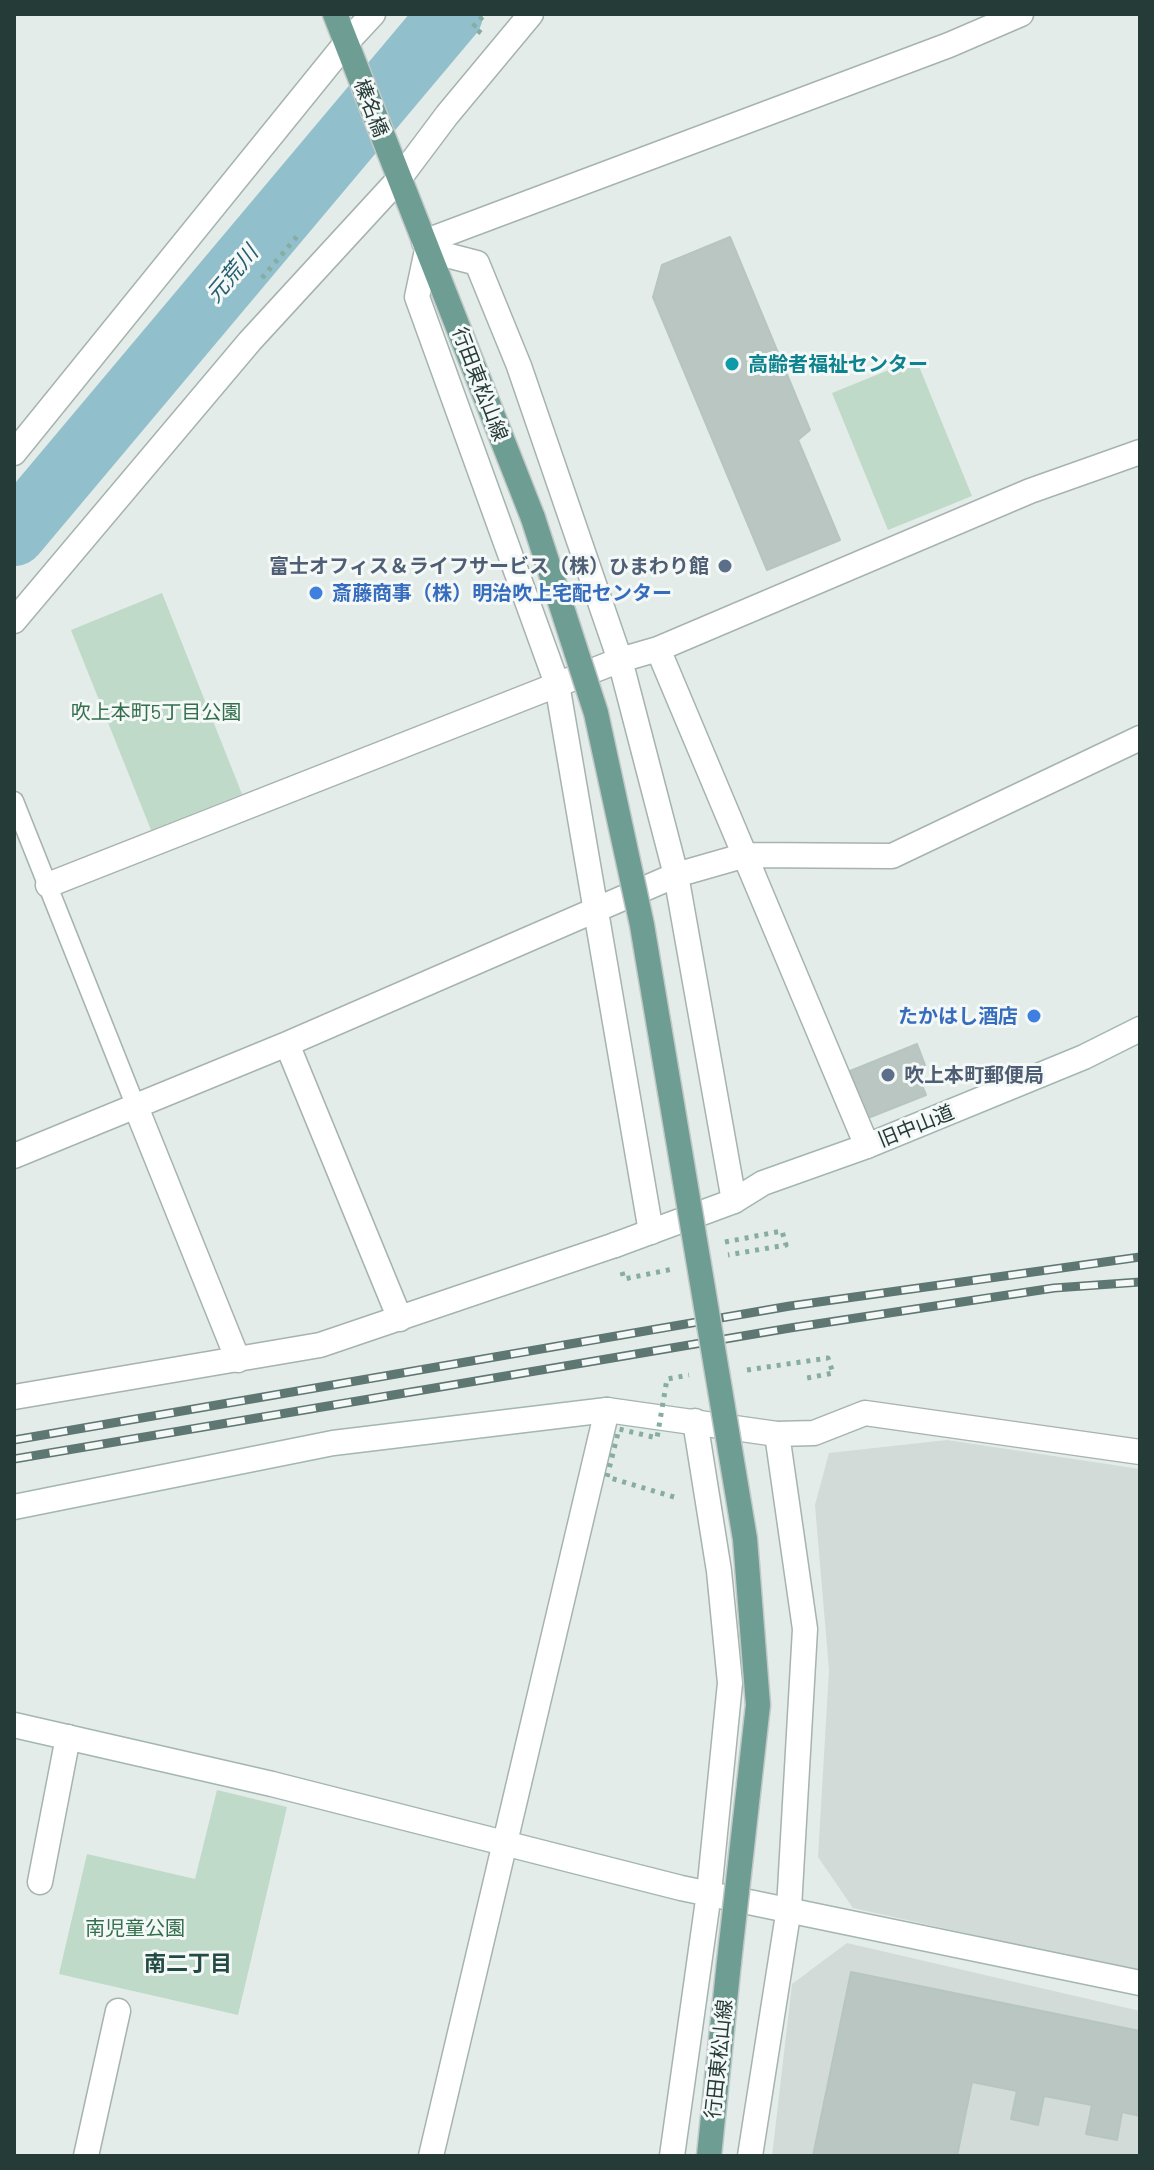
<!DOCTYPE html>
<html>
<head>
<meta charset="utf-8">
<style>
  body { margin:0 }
  #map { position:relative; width:1154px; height:2170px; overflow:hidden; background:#e3ece8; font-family:Barlow,sans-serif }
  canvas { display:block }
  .frame { position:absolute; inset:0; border:16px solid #253b37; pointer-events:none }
</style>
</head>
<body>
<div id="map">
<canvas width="1154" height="2170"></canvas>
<div class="frame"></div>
</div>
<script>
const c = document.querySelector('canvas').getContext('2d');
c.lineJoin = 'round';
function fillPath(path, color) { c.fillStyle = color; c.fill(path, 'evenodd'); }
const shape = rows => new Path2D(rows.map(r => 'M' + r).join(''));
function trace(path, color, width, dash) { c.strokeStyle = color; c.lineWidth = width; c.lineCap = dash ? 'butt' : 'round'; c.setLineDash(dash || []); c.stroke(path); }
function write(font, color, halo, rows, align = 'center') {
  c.font = font + ' Barlow,"Noto Sans JP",sans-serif'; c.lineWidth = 6; c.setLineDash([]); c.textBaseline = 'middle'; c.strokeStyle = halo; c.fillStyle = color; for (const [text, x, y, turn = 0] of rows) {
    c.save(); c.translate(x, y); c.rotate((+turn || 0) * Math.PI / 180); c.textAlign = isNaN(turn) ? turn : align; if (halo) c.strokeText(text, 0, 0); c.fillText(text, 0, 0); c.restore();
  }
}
fillPath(shape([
  [947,1440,1140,1469,1140,1972,853,1908,818,1857,829,1670,815,1505,829,1453],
  [847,1943,1140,2011,1140,2156,772,2156,792,1984]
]), '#d2dbd8');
fillPath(shape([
  [916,359,972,496,888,530,832,393],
  [162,593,242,794,151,830,71,630],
  [217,1790,287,1807,238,2015,59,1974,87,1854,195,1879]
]), '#bfdac8');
trace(shape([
  [14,534,451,14]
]), '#91bfcb', 64);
const building = shape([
  [730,237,810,430,798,440,840,540,767,570,653,297,662,265,730,237],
  [917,1044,925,1065,915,1069,926,1095,863,1120,845,1073,917,1044],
  [851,1972,1140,2031,1140,2116,1122,2112,1117,2140,1086,2134,1092,2105,1044,2096,1038,2125,1011,2119,1017,2091,972,2082,957,2156,813,2156,851,1972]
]);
fillPath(building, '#b9c6c2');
trace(building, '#b7c5c0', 2);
const lane = shape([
  [14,801,136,1107]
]);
const street = shape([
  [424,242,949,45,1021,14],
  [14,453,346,43,373,14],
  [14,621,250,341,399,179,447,115,531,14],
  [658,649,867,1146],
  [48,885,620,660,658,649,1030,491,1140,452],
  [287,1044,400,1319],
  [136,1107,238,1360],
  [14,1156,287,1044,676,875,746,855,892,856,1140,738],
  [651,1232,557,684,417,297,427,250,477,263,519,366,620,660,676,875,734,1201],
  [14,1397,320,1345,615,1245],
  [40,1882,68,1737],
  [86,2156,118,2011],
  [431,2156,607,1410],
  [672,2156,709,1893,730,1683,719,1571,695,1421],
  [750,2156,789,1908,805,1629,777,1434,814,1433,865,1413,1140,1452]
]);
const secondary = shape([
  [615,1245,734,1201,763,1183,867,1146,1084,1057,1140,1029],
  [14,1507,333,1443,607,1410,777,1434],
  [14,1725,272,1784,681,1888,1140,1983]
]);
const primary = shape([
  [335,14,533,518],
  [709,2156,729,1962]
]);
trace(lane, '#a6b3af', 21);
trace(street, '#a6b3af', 27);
trace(secondary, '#a3b6b1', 27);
trace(primary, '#c2c8c7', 27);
trace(shape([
  [481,33,473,27,485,14],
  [262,278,299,234],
  [725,1242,782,1231,786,1245,728,1255],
  [622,1272,624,1279,673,1269],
  [747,1370,828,1358,833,1373,802,1379]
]), '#87aca2', 5, [4, 6]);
trace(lane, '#fff', 18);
trace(street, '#fff', 24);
trace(secondary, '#fff', 24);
trace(primary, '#6d9d93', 24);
const rail = shape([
  [14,1440,790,1306,1140,1257],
  [14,1459,790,1328,1054,1288,1140,1282]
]);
trace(rail, '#5f7772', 9);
trace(rail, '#f4f8f6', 6, [18]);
const primaryBridge = shape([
  [533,518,596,713,642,925,745,1539,758,1705,729,1962]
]);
trace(primaryBridge, '#c2c8c7', 27, []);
trace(shape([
  [674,1497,607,1477,619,1429,657,1438,667,1379,689,1375]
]), '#87aca2', 5, [4, 6]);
trace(primaryBridge, '#6d9d93', 24);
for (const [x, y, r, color] of [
  [732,364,8,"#0f9aa8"],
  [725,566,8,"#5c6f8a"],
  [316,593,8,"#3f7fe0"],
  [1034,1016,8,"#3f7fe0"],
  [888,1075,8,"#5c6f8a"]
]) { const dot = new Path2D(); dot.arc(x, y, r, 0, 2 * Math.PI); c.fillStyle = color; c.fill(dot); trace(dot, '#f4f8f6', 3); }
write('20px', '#253b37', '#f4f8f6', [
  ["榛名橋",371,108,69],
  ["行田東松山線",480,384,69],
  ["旧中山道",916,1126,-22],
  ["行田東松山線",719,2059,-84]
]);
write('bold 20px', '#0d838f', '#f4f8f6', [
  ["高齢者福祉センター",748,364]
], 'left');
write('bold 20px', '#4e5e75', '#f4f8f6', [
  ["富士オフィス＆ライフサービス（株）ひまわり館",709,566],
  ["吹上本町郵便局",904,1075,"left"]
], 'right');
write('bold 20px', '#366cbe', '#f4f8f6', [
  ["斎藤商事（株）明治吹上宅配センター",332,593],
  ["たかはし酒店",1018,1016,"right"]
], 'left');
write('20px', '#336e4d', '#f4f8f6', [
  ["吹上本町5丁目公園",156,712],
  ["南児童公園",135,1928]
]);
write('italic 22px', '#256071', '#f4f8f6', [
  ["元荒川",232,274,-50]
]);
write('bold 22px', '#234b44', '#f4f8f6', [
  ["南二丁目",188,1964]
]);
</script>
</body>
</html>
